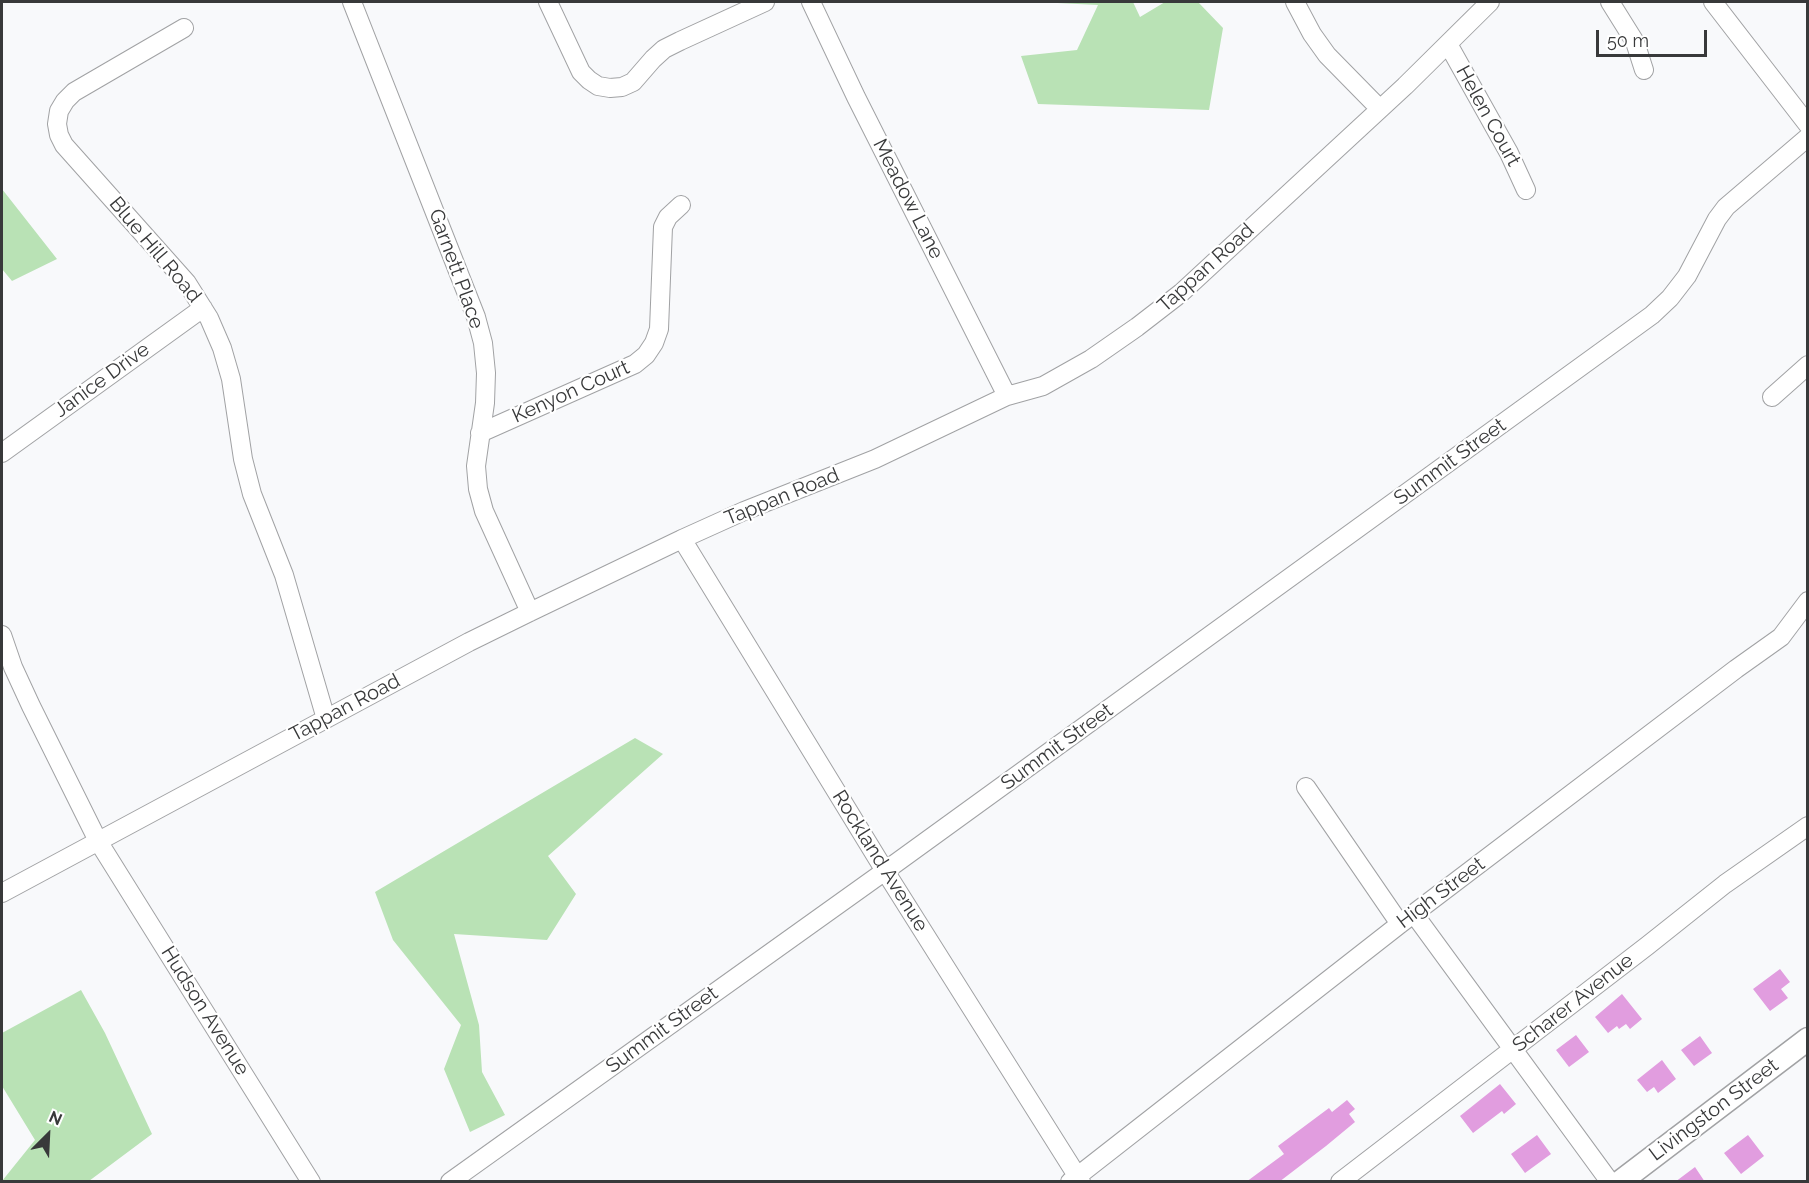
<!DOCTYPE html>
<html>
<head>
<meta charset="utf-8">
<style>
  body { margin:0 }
  #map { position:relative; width:1809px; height:1183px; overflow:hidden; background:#f8f9fb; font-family:Raleway,sans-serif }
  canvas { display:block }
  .frame { position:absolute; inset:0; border:3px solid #38393a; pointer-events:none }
  .north { position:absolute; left:18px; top:1105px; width:60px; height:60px; -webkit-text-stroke:4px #fff; paint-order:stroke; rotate:24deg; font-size:16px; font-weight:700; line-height:24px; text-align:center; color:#38393a }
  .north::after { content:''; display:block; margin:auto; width:21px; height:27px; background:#38393a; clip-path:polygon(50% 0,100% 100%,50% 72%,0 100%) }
  .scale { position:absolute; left:1596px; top:30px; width:111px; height:27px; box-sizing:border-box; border:3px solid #38393a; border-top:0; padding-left:8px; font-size:18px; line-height:21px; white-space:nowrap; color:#38393a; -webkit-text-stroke:4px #fff; paint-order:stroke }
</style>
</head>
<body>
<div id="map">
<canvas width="1809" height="1183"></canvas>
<div class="frame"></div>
<div class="north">N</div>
<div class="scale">50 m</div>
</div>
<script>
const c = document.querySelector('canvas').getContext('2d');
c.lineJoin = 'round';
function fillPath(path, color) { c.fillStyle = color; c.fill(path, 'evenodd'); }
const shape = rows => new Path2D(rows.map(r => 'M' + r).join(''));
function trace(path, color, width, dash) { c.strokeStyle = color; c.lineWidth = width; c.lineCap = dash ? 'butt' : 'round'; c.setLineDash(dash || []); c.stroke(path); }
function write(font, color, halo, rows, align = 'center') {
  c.font = font + ' Raleway,sans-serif'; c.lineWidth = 4.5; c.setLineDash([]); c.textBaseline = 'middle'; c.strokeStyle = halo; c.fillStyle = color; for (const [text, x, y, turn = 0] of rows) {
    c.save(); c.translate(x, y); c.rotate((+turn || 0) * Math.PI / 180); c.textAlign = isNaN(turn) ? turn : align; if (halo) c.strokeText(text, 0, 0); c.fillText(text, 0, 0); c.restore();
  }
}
fillPath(shape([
  [1037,2,1133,2,1140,17,1165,2,1198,2,1223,28,1209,110,1038,104,1021,56,1077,50,1098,5],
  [2,189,57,259,12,281,2,269],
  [635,738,663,754,548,856,576,894,547,940,454,934,479,1025,482,1072,505,1115,470,1132,444,1069,461,1025,393,940,375,892],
  [81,990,105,1033,152,1134,89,1181,2,1181,35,1140,2,1086,2,1033]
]), '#b9e2b5');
fillPath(shape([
  [1780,969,1790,982,1781,989,1788,998,1770,1011,1753,989],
  [1622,994,1642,1019,1630,1029,1626,1024,1619,1029,1617,1026,1608,1033,1595,1017],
  [1576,1035,1589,1052,1569,1067,1556,1050],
  [1700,1036,1712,1053,1694,1066,1681,1050],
  [1662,1060,1676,1079,1658,1093,1654,1087,1647,1092,1637,1080],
  [1500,1084,1516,1104,1504,1114,1502,1111,1473,1133,1460,1116],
  [1347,1100,1355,1109,1349,1114,1355,1122,1326,1146,1279,1182,1246,1182,1284,1154,1278,1146,1329,1108,1332,1112],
  [1537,1135,1551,1154,1525,1173,1511,1154],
  [1748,1135,1764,1156,1741,1174,1724,1153],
  [1695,1167,1705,1182,1675,1182]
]), '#e19ddf');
const minor = shape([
  [352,2,476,317,483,343,486,373,485,403,476,466,478,489,484,511,530,612],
  [548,2,581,72,589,80,598,86,610,88,622,87,633,82,653,59,664,49,680,41,765,2],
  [811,2,856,97,1007,396],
  [1295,2,1312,34,1327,55,1380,109],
  [1610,2,1635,42,1644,70],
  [1713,2,1808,125],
  [184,28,74,92,65,101,59,111,57,124,59,135,64,145,187,283,209,318,222,348,231,379,243,459,252,494,284,575,326,719],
  [1448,44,1509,153,1526,190],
  [1772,397,1808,365],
  [480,433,635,364,646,355,654,343,659,329,663,227,668,217,681,205],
  [2,453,203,308],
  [682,539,885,871,1081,1182],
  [2,635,13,667,31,706,98,841,311,1182],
  [1306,787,1400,924],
  [2,893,469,642,530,612,682,539,744,511,875,459,1007,396,1043,386,1091,359,1137,327,1181,293,1405,86,1490,2],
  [1414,914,1610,1182],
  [450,1182,885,871,1652,315,1670,298,1687,276,1717,219,1726,207,1808,137],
  [1070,1182,1400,924,1736,669,1781,637,1808,601],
  [1340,1182,1647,946,1725,884,1808,826]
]);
const major = shape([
  [1620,1182,1808,1039]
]);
trace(minor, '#a1a2a4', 20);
trace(major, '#a1a2a4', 25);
trace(minor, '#fff', 18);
trace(major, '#fff', 22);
write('20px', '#38393a', '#fff', [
  ["Helen Court",1488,116,61],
  ["Meadow Lane",908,199,63],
  ["Blue Hill Road",155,250,50],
  ["Tappan Road",1206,268,-42],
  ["Garnett Place",456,269,70],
  ["Janice Drive",102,380,-36],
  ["Kenyon Court",571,392,-24],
  ["Summit Street",1450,462,-36],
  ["Tappan Road",782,497,-22],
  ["Tappan Road",345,708,-28],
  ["Summit Street",1057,747,-36],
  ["Rockland Avenue",880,861,58],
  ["High Street",1441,893,-37],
  ["Scharer Avenue",1573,1003,-38],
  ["Hudson Avenue",205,1011,58],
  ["Summit Street",662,1030,-36],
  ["Livingston Street",1714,1110,-37]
]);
</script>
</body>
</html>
